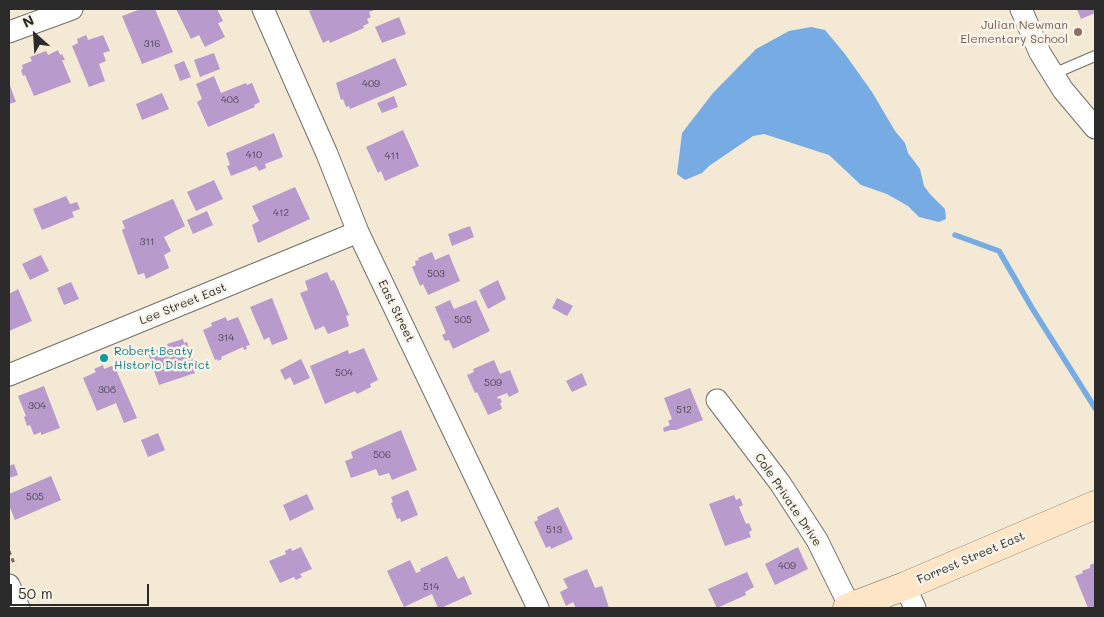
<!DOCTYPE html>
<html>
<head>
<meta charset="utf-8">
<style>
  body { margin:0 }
  #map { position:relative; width:1104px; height:617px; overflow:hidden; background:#f4e9d4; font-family:Mali,sans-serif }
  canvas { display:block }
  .frame { position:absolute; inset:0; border:10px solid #2b2b2b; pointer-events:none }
  .north { position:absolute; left:10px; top:10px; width:50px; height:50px; -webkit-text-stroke:4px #f7f3e8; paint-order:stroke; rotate:334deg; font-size:14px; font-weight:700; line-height:20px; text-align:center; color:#2b2b2b }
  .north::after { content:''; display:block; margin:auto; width:18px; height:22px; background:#2b2b2b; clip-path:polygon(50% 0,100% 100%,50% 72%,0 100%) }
  .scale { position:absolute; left:10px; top:584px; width:139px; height:22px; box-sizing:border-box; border:2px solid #2b2b2b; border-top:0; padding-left:6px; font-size:15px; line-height:18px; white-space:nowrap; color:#2b2b2b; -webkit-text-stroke:4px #f7f3e8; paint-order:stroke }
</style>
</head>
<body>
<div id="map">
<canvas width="1104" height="617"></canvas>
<div class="frame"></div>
<div class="north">N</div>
<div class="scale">50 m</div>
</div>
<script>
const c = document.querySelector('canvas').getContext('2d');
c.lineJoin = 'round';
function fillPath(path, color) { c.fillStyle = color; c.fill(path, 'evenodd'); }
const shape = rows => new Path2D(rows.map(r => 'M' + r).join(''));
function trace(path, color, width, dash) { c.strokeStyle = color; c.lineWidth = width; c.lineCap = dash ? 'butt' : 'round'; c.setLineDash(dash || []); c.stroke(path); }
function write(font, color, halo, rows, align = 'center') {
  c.font = font + ' Mali,sans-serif'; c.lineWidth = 5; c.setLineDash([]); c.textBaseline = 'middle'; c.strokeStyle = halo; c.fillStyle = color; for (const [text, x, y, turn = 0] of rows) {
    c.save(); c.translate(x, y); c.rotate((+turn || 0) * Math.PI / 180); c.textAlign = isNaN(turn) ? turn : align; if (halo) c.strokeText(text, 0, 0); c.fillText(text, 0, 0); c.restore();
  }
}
fillPath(shape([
  [811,27,825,30,845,54,872,92,895,131,905,143,908,153,920,169,924,186,930,194,945,209,946,219,939,222,919,217,908,206,887,194,861,185,829,155,764,134,753,136,709,166,702,173,685,180,677,174,682,133,713,93,756,49,789,31]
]), '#76abe4');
trace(shape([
  [955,235,999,251,1032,308,1095,408]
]), '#76abe4', 5.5);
fillPath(shape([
  [141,9,155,9,173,52,142,64,122,16],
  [176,9,217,9,223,21,218,23,225,37,205,47,199,35,191,39],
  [315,9,377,9,369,12,371,17,367,19,369,23,363,26,364,28,330,43,329,40,323,43,309,11],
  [1077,9,1095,9,1095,13,1081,19],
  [399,17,406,34,382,43,375,27],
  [86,35,88,40,103,35,110,51,103,53,106,61,99,64,105,81,89,87,72,46,78,43,77,39],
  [58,50,60,55,62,54,65,60,62,60,71,82,34,96,25,75,23,76,21,70,23,69,22,65,32,61,30,57,46,51,48,55],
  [214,53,220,69,200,77,194,60],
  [395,58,407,85,350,109,349,106,346,107,343,99,341,100,336,83],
  [184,61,191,77,180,81,174,65],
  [214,76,221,93,246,83,247,85,252,83,260,102,254,105,255,107,208,127,197,102,202,99,196,84],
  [9,83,16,102,9,104],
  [162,93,169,109,142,120,136,104],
  [394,96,398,107,382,113,377,103],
  [403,130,419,166,385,181,381,171,378,173,366,147],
  [274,133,283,157,265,164,266,168,259,171,256,166,231,176,227,166,230,165,226,153],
  [214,180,223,199,196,211,187,192],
  [295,187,310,219,258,243,252,225,259,221,252,206],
  [66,196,70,204,77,202,80,209,72,212,74,217,42,230,33,209],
  [173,199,185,226,164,237,171,251,164,255,169,268,146,279,144,273,138,275,122,230,125,228,122,221],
  [207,211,213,225,193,234,187,220],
  [470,226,474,237,452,246,448,234],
  [432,252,435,260,449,254,460,281,428,295,423,284,420,286,412,267,416,265,415,261,419,260,418,258],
  [41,255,49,271,30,280,22,264],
  [327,272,331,281,334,280,349,315,346,316,349,326,328,334,324,326,315,330,300,293,308,290,305,281],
  [498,280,506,299,488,309,479,290],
  [71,282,79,299,64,305,57,288],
  [18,289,32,321,9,331,9,294],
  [272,298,288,339,272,345,269,337,264,340,250,307],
  [557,298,573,306,567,316,552,308],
  [450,300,454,309,476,300,490,331,453,349,449,340,445,341,442,335,446,333,435,307],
  [226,317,227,321,238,317,250,345,246,346,247,349,244,350,243,347,221,357,222,359,218,361,217,359,215,360,203,330,212,326,211,323],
  [183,339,184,343,187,342,195,367,193,368,195,373,159,385,148,353,168,346,167,344],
  [364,348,378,380,370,384,371,387,357,394,355,391,325,404,310,366,348,350,349,354],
  [301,359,310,378,294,385,290,377,285,380,280,370],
  [494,360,500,374,510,370,519,392,509,397,507,393,497,397,498,399,500,398,502,402,500,403,502,409,488,415,477,392,475,393,467,375,474,372,473,369],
  [103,365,104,369,114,365,137,418,124,423,116,403,97,411,83,378,96,372,94,369],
  [582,373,587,385,572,392,566,381],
  [44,386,60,428,41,435,41,432,34,435,30,425,27,426,24,417,26,416,18,396],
  [690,388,703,420,676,430,671,430,664,432,663,428,670,425,668,421,672,419,664,398],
  [401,430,417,470,392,480,389,473,379,476,376,469,351,478,345,461,353,458,351,452],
  [158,433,165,450,148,457,141,440],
  [14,464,18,475,9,478,9,466],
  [51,476,61,500,15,520,9,505,9,494],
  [408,490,418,515,401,522,400,518,397,519,391,503,393,502,391,497],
  [307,494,314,509,290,521,283,505],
  [734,495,736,500,740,498,743,505,739,507,746,524,749,523,752,530,749,532,751,537,725,546,709,504],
  [558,507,573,539,551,549,550,546,546,548,534,522,538,520,537,517],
  [301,547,312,569,300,574,302,577,296,580,294,577,280,583,269,561,286,554,285,551,291,548,292,551],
  [798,547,808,569,775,585,765,564],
  [447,556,458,579,464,576,472,594,441,608,438,608,432,594,404,607,387,571,410,560,416,573,421,571,420,569],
  [1095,563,1095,608,1088,608,1075,576,1083,573,1082,571,1090,568,1090,565],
  [587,569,595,588,602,586,609,608,576,608,573,602,566,606,560,592,568,588,563,579],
  [747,572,754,587,745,592,746,595,717,608,708,589]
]), '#b89acc');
const service = shape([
  [1053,74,1095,56]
]);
const minor = shape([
  [263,9,327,154,358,232,538,608],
  [1021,9,1040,53,1063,90,1095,128],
  [9,32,72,9],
  [9,375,358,232],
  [717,400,780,483,817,540,850,607],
  [9,585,19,608],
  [905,586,915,608]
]);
const secondary = shape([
  [847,608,905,586,1095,505]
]);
trace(service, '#716e66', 12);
trace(minor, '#716e66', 23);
trace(secondary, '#716e66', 29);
trace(shape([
  [9,551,15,566]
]), '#716e66', 3, [4, 4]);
trace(service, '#fff', 10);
trace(minor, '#fff', 21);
trace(secondary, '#fde5c5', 28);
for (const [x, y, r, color] of [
  [1078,32,5,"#8d6e63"],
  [104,358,5,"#0f9aa8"]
]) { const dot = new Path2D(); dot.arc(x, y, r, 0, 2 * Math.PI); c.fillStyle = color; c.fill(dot); trace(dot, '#f7f3e8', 2); }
write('10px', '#4e4753', null, [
  ["316",152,44],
  ["409",371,84],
  ["408",230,100],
  ["410",254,155],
  ["411",392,156],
  ["412",281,213],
  ["311",147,242],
  ["503",436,274],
  ["505",463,320],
  ["314",226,338],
  ["504",344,373],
  ["509",493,383],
  ["308",107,390],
  ["304",37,406],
  ["512",684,410],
  ["506",382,455],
  ["505",35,497],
  ["513",554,530],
  ["409",787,566],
  ["514",431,587]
]);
write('12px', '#785e54', '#f7f3e8', [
  ["Julian Newman",1068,25],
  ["Elementary School",1068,39]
], 'right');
write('12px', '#2b2b2b', '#f7f3e8', [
  ["Lee Street East",183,304,-22],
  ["East Street",396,311,64],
  ["Cole Private Drive",788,500,56],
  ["Forrest Street East",971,558,-23]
]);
write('12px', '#0d838f', '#f7f3e8', [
  ["Robert Beaty",114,351],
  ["Historic District",114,365]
], 'left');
</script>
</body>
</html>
